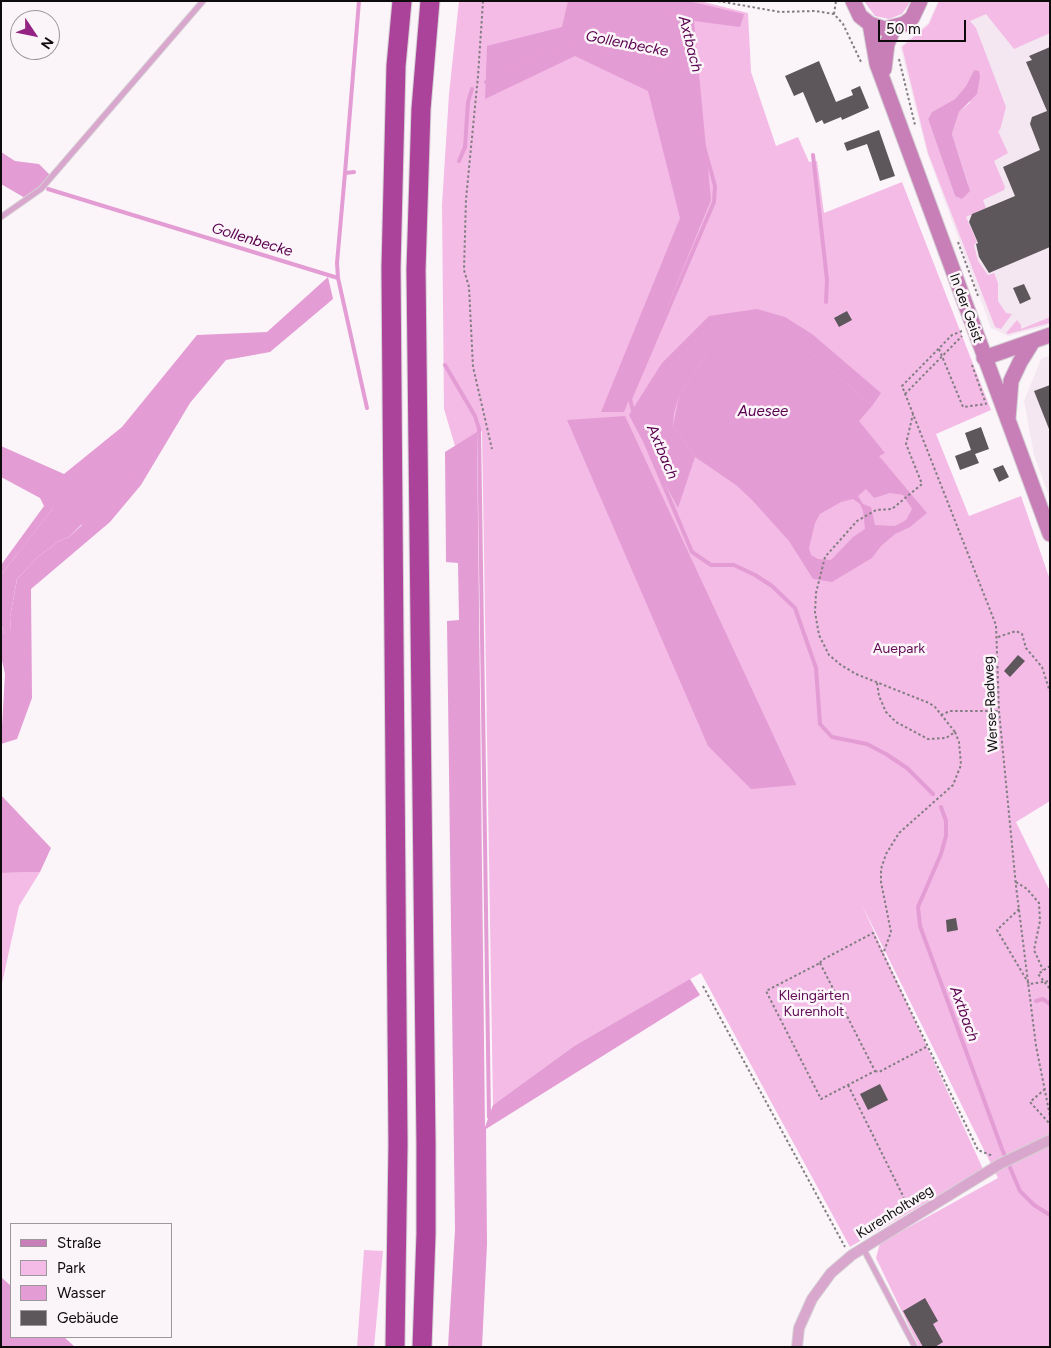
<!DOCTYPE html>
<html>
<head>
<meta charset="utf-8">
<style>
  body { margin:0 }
  #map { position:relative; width:1051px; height:1348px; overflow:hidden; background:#fbf5fa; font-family:Figtree,sans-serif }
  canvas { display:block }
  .frame { position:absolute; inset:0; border:2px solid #0d0b0c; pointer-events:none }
  .legend { position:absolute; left:10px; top:1223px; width:162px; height:115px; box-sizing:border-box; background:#fbf5fa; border:1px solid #9c979b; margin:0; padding:6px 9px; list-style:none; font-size:15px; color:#0d0b0c }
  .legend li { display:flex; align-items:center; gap:10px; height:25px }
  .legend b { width:25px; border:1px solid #9c979b }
  .north { position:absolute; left:10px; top:10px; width:50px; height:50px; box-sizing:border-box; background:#fbf5fa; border:1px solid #9c979b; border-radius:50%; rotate:124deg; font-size:14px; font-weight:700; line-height:20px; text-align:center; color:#0d0b0c }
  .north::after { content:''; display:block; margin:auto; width:18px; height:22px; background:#942483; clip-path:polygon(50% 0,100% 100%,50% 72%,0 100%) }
  .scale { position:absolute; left:878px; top:20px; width:88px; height:22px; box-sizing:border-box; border:2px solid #0d0b0c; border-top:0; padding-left:6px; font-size:15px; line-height:18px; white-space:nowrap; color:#0d0b0c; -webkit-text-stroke:4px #fbf5fa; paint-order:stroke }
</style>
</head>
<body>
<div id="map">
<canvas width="1051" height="1348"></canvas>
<div class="frame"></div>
<ul class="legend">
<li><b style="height:6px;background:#c87fb8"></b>Straße</li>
<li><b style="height:14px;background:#f4bbe6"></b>Park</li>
<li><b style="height:14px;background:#e49dd4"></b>Wasser</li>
<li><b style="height:14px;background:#5d575b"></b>Gebäude</li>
</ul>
<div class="north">N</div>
<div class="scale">50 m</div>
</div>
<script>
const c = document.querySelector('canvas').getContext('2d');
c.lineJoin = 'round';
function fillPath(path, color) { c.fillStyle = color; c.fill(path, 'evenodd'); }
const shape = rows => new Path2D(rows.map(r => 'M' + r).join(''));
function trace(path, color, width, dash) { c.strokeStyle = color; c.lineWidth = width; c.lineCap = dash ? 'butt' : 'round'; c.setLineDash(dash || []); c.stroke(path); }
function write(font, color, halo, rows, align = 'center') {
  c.font = font + ' Figtree,sans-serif'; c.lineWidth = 5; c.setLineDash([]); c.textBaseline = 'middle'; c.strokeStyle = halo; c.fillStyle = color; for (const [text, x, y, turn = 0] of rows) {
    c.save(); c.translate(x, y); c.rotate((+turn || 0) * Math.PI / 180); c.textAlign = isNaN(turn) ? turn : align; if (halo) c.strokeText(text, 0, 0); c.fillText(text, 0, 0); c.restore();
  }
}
fillPath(shape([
  [938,1,1050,1,1050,325,1008,336,991,328,927,153,900,46,928,23],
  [1050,355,1050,499,1034,455,1024,401,1041,359]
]), '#f5e7f1');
fillPath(shape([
  [459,1,700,1,748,13,751,72,776,146,798,137,809,162,817,161,824,213,902,182,991,410,936,434,969,516,1021,496,1050,580,1050,801,1016,822,1050,891,1050,1347,919,1347,876,1258,880,1243,998,1178,861,903,983,1169,850,1247,701,973,574,1046,493,1105,482,431,455,446,444,409,442,205,449,94],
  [864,1,911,1,902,14,889,19,875,16],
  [939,1,1050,1,1050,33,1014,49,986,14,970,21,976,28,1006,107,1000,130,998,131,1008,153,994,161,1005,187,1004,190,983,200,986,208,966,217,977,242,974,245,978,261,988,275,994,273,998,283,998,301,1006,313,1012,314,1001,329,995,327,928,153,902,47,929,24],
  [974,70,970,103,959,112,952,134,968,184,955,196,928,119,932,112,955,99,966,86],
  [1050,317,1050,323,1008,334,1006,333,1017,320,1021,325,1021,329],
  [40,872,19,906,1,988,1,873],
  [364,1250,383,1251,374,1347,357,1347]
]), '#f4bbe6');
fillPath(shape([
  [568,1,688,1,744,14,740,27,694,21,711,200,624,412,601,412,680,218,648,91,575,56,485,99,487,46,562,27],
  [1,152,15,161,39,164,50,175,39,188,25,198,1,184],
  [328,277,333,299,270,352,226,360,190,403,141,485,110,522,31,589,32,698,17,739,1,744,5,674,1,656,1,623,4,634,11,631,10,617,17,579,39,556,59,541,69,537,82,525,53,508,1,575,1,565,44,506,40,498,1,477,1,446,64,474,122,427,197,335,267,332],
  [757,309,785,317,812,334,881,393,872,406,806,348,707,353,679,396,674,413,673,426,695,457,678,508,629,415,662,363,709,316],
  [625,416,796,784,796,785,751,789,708,746,567,420],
  [477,432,485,1127,493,1105,574,1046,690,979,700,995,486,1129,487,1244,482,1347,448,1347,455,1230,447,621,459,620,458,563,446,562,445,452],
  [1,795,51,848,40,872,1,873],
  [1,1277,11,1286,11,1337,64,1337,75,1347,1,1347]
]), '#e49cd4');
fillPath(shape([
  [974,70,979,71,980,77,977,94,959,112,952,134,970,191,962,199,955,196,928,119,932,112,955,99,966,86],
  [758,326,771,328,806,348,872,406,859,421,885,453,879,456,927,513,910,527,895,534,881,546,872,558,832,582,813,579,789,541,752,500,736,485,695,457,673,426,679,396,707,353,729,339],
  [866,489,874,498,890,493,903,495,912,509,906,520,895,526,875,525,871,507,863,504,858,496],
  [853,499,860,504,863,511,865,529,853,537,831,560,818,559,811,555,809,548,815,523,820,514,841,502],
  [163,383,169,388,160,408,153,418,146,421,139,420,137,413],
  [133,427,148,447,144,467,139,476,106,486,95,495,81,497,72,492,71,483,82,467,111,440],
  [60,507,74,511,85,521,69,537,59,541,39,556,17,579,10,617,11,631,8,636,4,634,1,623,1,575,45,518,53,508]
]), '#e49dd4');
trace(shape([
  [667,1,679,57,715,186,714,202,630,399,634,415,692,552,711,565,734,565,755,575,772,586,795,608,816,668,820,724,832,737,867,744,886,754,907,768,933,794],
  [486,82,571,44,682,67],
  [813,155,827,280,826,302],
  [459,161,465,147,468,102,472,89],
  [1,167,9,170,31,185],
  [354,172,345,173,337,263,338,278,367,408],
  [345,173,359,1],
  [48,189,338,278],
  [445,365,475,416,479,429,489,1117],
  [941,807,946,821,946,836,941,854,918,907,920,926,1002,1149,1020,1191,1034,1205,1050,1215],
  [1036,1001,1043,999,1050,1004]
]), '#e49dd4', 4);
fillPath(shape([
  [1050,47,1050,247,989,273,979,257,976,244,978,243,969,222,972,214,1015,196,1003,167,1040,150,1030,124,1032,117,1047,111,1026,62,1032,60,1029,56],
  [819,61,836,102,853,95,851,90,860,86,869,108,842,120,841,117,824,124,822,120,816,123,803,92,794,96,785,76],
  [879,130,895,176,880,181,867,144,847,151,844,143],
  [1024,284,1031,299,1020,304,1013,288],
  [847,311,852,320,839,327,834,318],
  [1050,385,1050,429,1049,429,1034,391],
  [981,427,989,449,975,454,979,463,960,470,955,456,971,450,965,433],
  [1003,465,1009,477,999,482,993,469],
  [1018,655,1025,661,1010,677,1004,671],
  [956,918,958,930,947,932,946,920],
  [880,1084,888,1100,868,1110,860,1094],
  [925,1298,938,1321,933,1324,943,1342,935,1347,923,1347,903,1311]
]), '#5d575b');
const lane = shape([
  [1,217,41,189,203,1],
  [863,1248,915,1347]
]);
const street = shape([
  [797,1347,799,1328,812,1299,831,1273,852,1255,1000,1164,1050,1140]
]);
const secondary = shape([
  [853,1,860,16,870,24,885,29,904,24,912,18,920,1],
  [870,24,877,64,1050,534],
  [884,69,887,44,894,28],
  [984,358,1050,335],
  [1008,419,1011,381,1020,362,1033,341]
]);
const highway = shape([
  [395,1347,398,1145,391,268,396,66,402,1],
  [422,1347,426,1234,426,1144,416,270,421,109,430,1]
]);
trace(lane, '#d5d0d4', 7);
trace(street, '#d5d0d4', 12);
trace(secondary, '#d5d0d4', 17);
trace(highway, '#d5d0d4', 21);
trace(shape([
  [483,1,478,76,466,199,464,270,469,287,473,367,492,449],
  [718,1,780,12,815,11,834,14,843,24,862,64],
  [834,14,836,1],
  [899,59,915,125],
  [958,242,978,296],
  [962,331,952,335,902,386,996,625,999,711,1016,886,1036,1046,1050,1116],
  [939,349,963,407,986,404,972,365],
  [905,394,962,336],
  [998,637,1016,631,1022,634,1026,648,1042,667,1050,692],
  [877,683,879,696,886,712,896,722,928,739,946,738,955,732,935,707,929,703,856,674,841,665,829,655,819,635,815,612,816,593,825,557,857,521,876,510,892,509,922,484,906,444,913,414],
  [941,715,950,711,998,711],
  [955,732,959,742,961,765,953,785,899,833,886,854,881,869,881,882,891,932,883,954,978,1150,993,1156],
  [1016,882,1027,889,1039,903,1040,921,1034,950,1043,970],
  [1019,909,997,930,1029,984,1050,981],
  [820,963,875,1071,821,1099,766,991,820,963],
  [820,963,822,960,873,933,883,954],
  [1050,966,1038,974,1050,989],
  [703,986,845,1247],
  [875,1071,879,1072,928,1046],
  [848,1085,909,1208],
  [1045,1089,1030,1102,1050,1124]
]), '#817d80', 2, [2.5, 2.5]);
trace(lane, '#d9a7cd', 5);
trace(street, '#d9a7cd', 10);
trace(secondary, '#c87fb8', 15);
trace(highway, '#ac439a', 19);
write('14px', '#0d0b0c', '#fbf5fa', [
  ["In der Geist",966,308,70],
  ["Werse-Radweg",991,704,-93],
  ["Kurenholtweg",895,1212,-32]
]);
write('14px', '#610c55', '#fbf5fa', [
  ["Auepark",899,649],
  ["Kleingärten",814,996],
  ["Kurenholt",814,1012]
]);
write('italic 15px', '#5a014f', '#fbf5fa', [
  ["Gollenbecke",627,44,11],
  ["Axtbach",690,44,76],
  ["Gollenbecke",252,240,17],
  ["Auesee",763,412],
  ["Axtbach",662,452,67],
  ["Axtbach",964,1014,70]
]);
</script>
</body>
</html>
